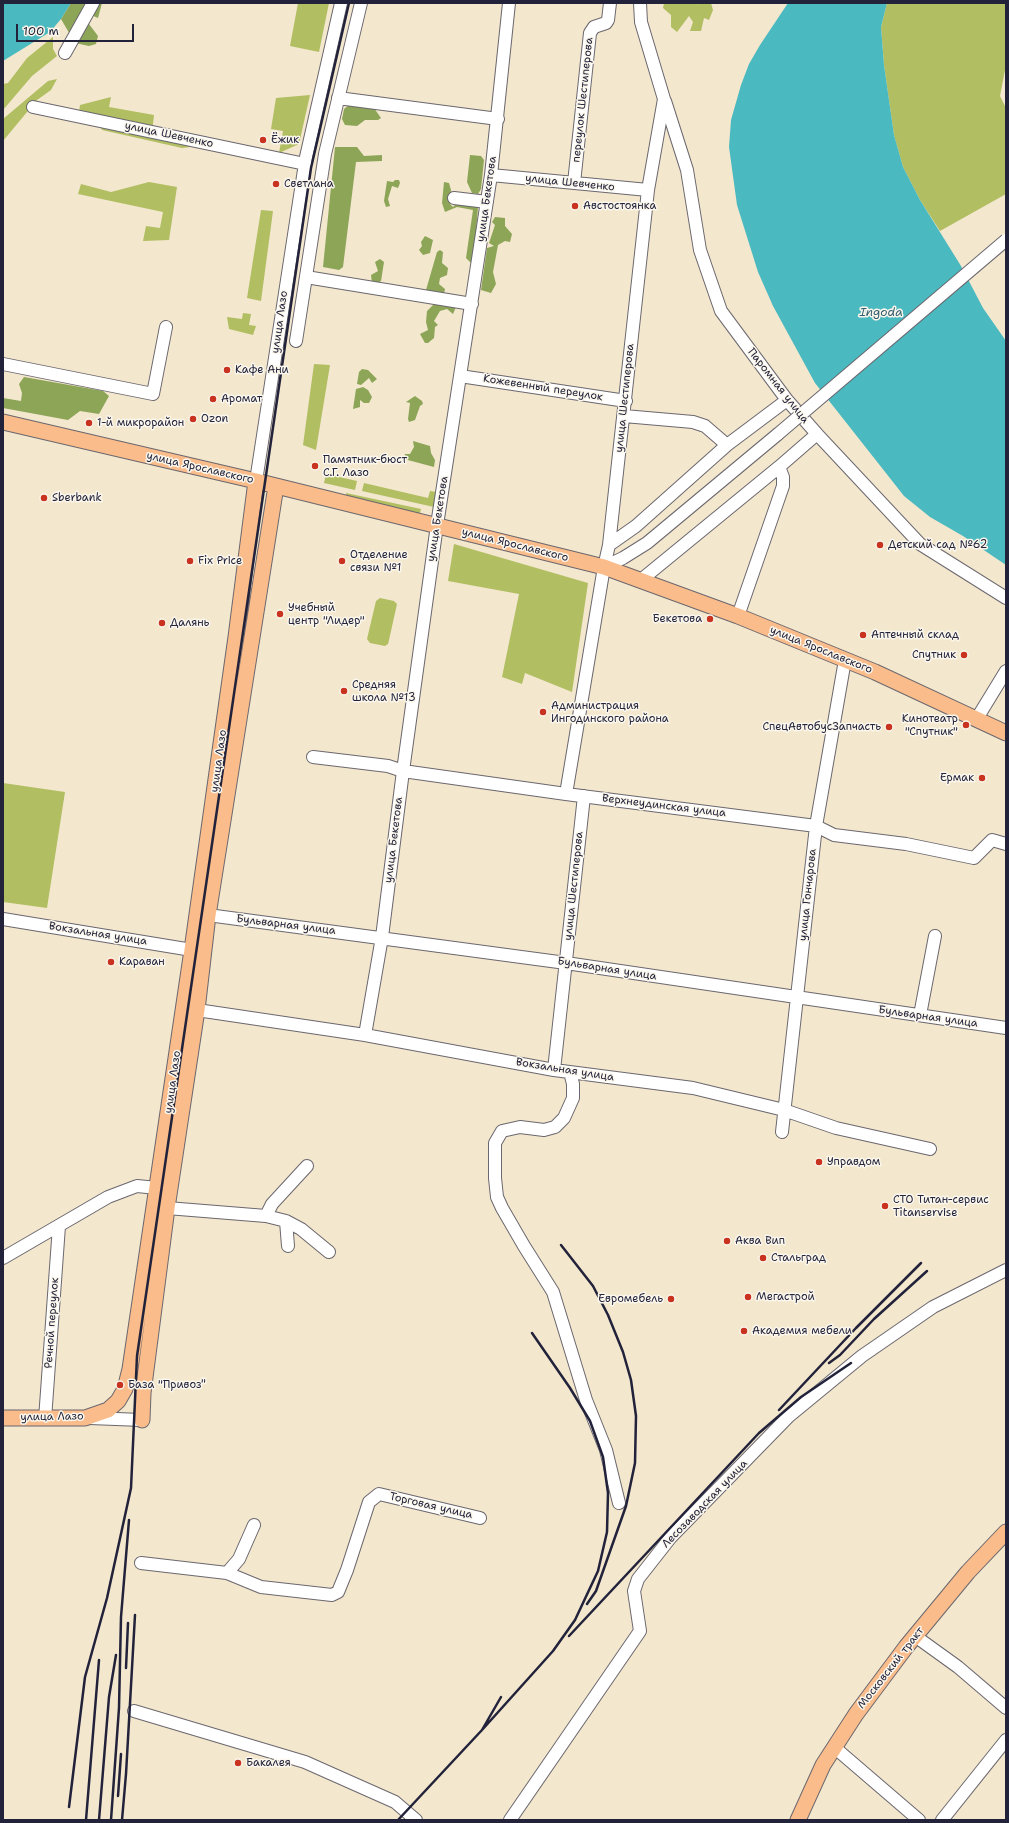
<!DOCTYPE html>
<html>
<head>
<meta charset="utf-8">
<style>
  body { margin:0 }
  #map { position:relative; width:1009px; height:1823px; overflow:hidden; background:#f3e7ce; font-family:"Shantell Sans",sans-serif }
  canvas { display:block }
  .frame { position:absolute; inset:0; border:4px solid #22223b; pointer-events:none }
  .scale { position:absolute; left:16px; top:24px; width:118px; height:18px; box-sizing:border-box; border:2px solid #22223b; border-top:0; padding-left:5px; font-size:12px; line-height:14px; white-space:nowrap; color:#22223b; -webkit-text-stroke:3px #fbf7ec; paint-order:stroke }
</style>
</head>
<body>
<div id="map">
<canvas width="1009" height="1823"></canvas>
<div class="frame"></div>
<div class="scale">100 m</div>
</div>
<script>
const c = document.querySelector('canvas').getContext('2d');
c.lineJoin = 'round';
function fillPath(path, color) { c.fillStyle = color; c.fill(path, 'evenodd'); }
const shape = rows => new Path2D(rows.map(r => 'M' + r).join(''));
function trace(path, color, width, dash) { c.strokeStyle = color; c.lineWidth = width; c.lineCap = dash ? 'butt' : 'round'; c.setLineDash(dash || []); c.stroke(path); }
function write(font, color, halo, rows, align = 'center') {
  c.font = font + ' "Shantell Sans",sans-serif'; c.lineWidth = 3; c.setLineDash([]); c.textBaseline = 'middle'; c.strokeStyle = halo; c.fillStyle = color; for (const [text, x, y, turn = 0] of rows) {
    c.save(); c.translate(x, y); c.rotate((+turn || 0) * Math.PI / 180); c.textAlign = isNaN(turn) ? turn : align; if (halo) c.strokeText(text, 0, 0); c.fillText(text, 0, 0); c.restore();
  }
}
fillPath(shape([
  [298,3,329,3,319,52,290,46],
  [664,3,698,3,697,5,699,3,711,3,713,10,709,20,704,18,701,31,690,31,693,22,689,16,677,32,671,27,671,15,663,8],
  [887,3,1006,3,1006,65,1000,96,1006,108,1006,194,940,231,920,200,903,167,894,135,884,65,881,27],
  [53,37,53,49,57,56,32,76,3,110,3,84,8,83,27,58],
  [57,79,51,90,37,100,3,141,3,119,48,81],
  [310,95,299,144,279,153,283,131,271,129,276,98],
  [111,97,109,107,154,115,152,133,189,135,190,147,182,148,102,130,94,114,79,112,80,105],
  [149,182,177,187,169,240,143,241,146,226,160,228,163,212,78,194,81,184,111,192],
  [261,210,273,211,261,301,247,298],
  [243,313,251,314,249,325,256,326,253,335,229,329,227,317,242,319],
  [314,364,330,365,316,450,303,445],
  [326,474,357,481,355,490,324,483],
  [364,483,428,498,430,491,437,492,434,507,362,491],
  [346,493,421,509,419,517,346,496],
  [454,544,588,583,572,692,525,673,522,684,502,677,519,594,448,581],
  [380,598,394,601,397,604,389,640,388,644,385,646,370,643,367,639,376,601],
  [3,783,65,792,47,908,3,902]
]), '#b1be61');
fillPath(shape([
  [71,3,102,3,98,18,91,15,89,24,98,36,96,44,89,46,75,43,61,19],
  [350,104,374,108,381,118,378,120,365,120,357,126,345,125,342,119,344,109],
  [335,147,357,147,364,156,382,155,382,161,356,162,343,267,339,270,323,267],
  [470,155,481,156,484,160,481,189,478,194,472,193,467,182],
  [395,180,399,180,400,183,398,188,392,186,388,199,390,206,386,207,384,201,387,181,393,182],
  [444,182,449,183,451,190,450,204,453,207,459,201,478,207,476,232,478,242,472,264,466,258,473,210,457,207,445,212,442,203],
  [495,217,505,218,505,226,512,234,510,242,505,241,498,245,493,272,496,284,491,293,481,290,487,248,494,246,489,243,495,225,492,222],
  [425,236,433,240,430,253,423,255,419,250,422,246,421,242],
  [440,250,443,252,442,263,448,268,447,275,440,278,439,284,445,289,444,294,435,291,430,294,426,290,437,252],
  [380,259,384,262,381,281,376,284,372,283,371,275,378,271,375,262],
  [437,301,456,307,453,314,447,309,440,311,434,321,438,325,435,327,434,338,428,343,425,343,420,334,428,330,426,322,427,311],
  [362,369,368,370,377,379,372,383,369,378,361,385,357,384,359,372],
  [24,377,103,391,109,396,99,414,80,411,68,420,3,408,3,398,21,401,22,393,19,384],
  [363,387,368,390,372,397,369,403,364,403,360,400,360,407,353,409,356,389],
  [415,396,422,401,423,404,420,406,415,420,409,422,408,419,410,403,406,402],
  [413,441,430,446,431,453,435,460,434,467,404,459,405,454,410,454,414,447]
]), '#8ca557');
fillPath(shape([
  [3,3,71,3,61,19,50,32,3,61],
  [788,3,887,3,881,27,884,65,894,135,903,167,920,200,961,266,983,308,1006,341,1006,565,963,536,930,517,904,496,815,383,773,306,758,272,737,205,729,147,731,120,741,85,749,64,760,45]
]), '#4ab9c0');
const minor = shape([
  [65,53,93,3],
  [338,98,498,119],
  [665,101,687,170,700,250,721,311,787,400,817,434,920,544,1006,598],
  [33,107,305,164],
  [491,175,648,190],
  [574,183,590,33,594,27,606,23,608,20,610,3],
  [454,198,487,202],
  [306,277,472,304],
  [296,341,325,154,361,3],
  [3,364,153,394,166,327],
  [460,376,626,401],
  [624,416,693,422,705,426,727,445],
  [256,481,306,157,341,3],
  [609,545,636,526,727,445,787,400],
  [604,567,623,558,647,543,778,434],
  [641,580,779,467],
  [738,616,783,486,783,477,779,467,817,434],
  [976,720,1006,671],
  [313,757,388,766,403,771,566,794,816,826,834,835,906,844,974,858,992,840,1006,844],
  [566,794,604,567,609,545,648,190,664,99,641,22,640,3],
  [208,915,566,963,1006,1028],
  [3,919,192,950],
  [197,1010,365,1035,554,1070,693,1088,784,1110,836,1128,930,1149],
  [920,1015,935,936],
  [365,1035,382,937,403,771,437,525,491,175,509,3],
  [554,1070,584,796],
  [570,1072,573,1084,573,1098,564,1118,555,1127,544,1130,520,1127,502,1131,495,1143,495,1178,497,1197,502,1208,524,1246,553,1292,586,1400,606,1450,619,1503],
  [782,1132,816,826,845,660],
  [167,1208,266,1216,286,1221,301,1229,329,1252],
  [266,1216,272,1204,307,1166],
  [286,1221,288,1246],
  [3,1258,108,1197,137,1186,157,1188],
  [90,1418,142,1420],
  [45,1419,59,1226],
  [141,1563,227,1573,261,1587,332,1595,338,1592,347,1570,369,1502,379,1494,480,1518],
  [227,1573,239,1559,254,1525],
  [915,1636,958,1667,1006,1708],
  [134,1711,305,1762,395,1802,416,1820],
  [834,1747,919,1820],
  [510,1820,640,1631,634,1591,638,1579,671,1537,789,1416,862,1356,933,1307,1006,1270],
  [942,1820,1006,1740]
]);
const major = shape([
  [3,422,256,481,604,567,738,616,875,672,1006,733],
  [3,1418,85,1418,108,1410,118,1401,125,1389,130,1369,192,950,236,637,256,481],
  [142,1420,143,1393,167,1208,197,1010,208,915,276,486],
  [798,1820,823,1765,856,1714,906,1647,968,1572,1006,1532]
]);
trace(minor, '#6b676e', 14);
trace(major, '#6b676e', 17);
trace(minor, '#fff', 12);
trace(major, '#f9bc8a', 15);
trace(shape([
  [561,1245,593,1286,608,1315,623,1352,631,1380,636,1416,635,1463,626,1506,596,1591,587,1604],
  [829,1363,840,1355,874,1319,927,1271],
  [779,1410,856,1328,921,1263],
  [569,1636,759,1433,801,1397,851,1363],
  [126,1668,128,1623],
  [482,1730,553,1651,575,1620,598,1571,607,1532,608,1493,603,1457,590,1421,570,1388,532,1333],
  [118,1796,121,1754],
  [69,1807,85,1677,107,1598,131,1488,137,1356,311,168,349,3],
  [86,1820,99,1660],
  [99,1820,109,1697,116,1655],
  [111,1820,119,1708,121,1617,129,1520],
  [122,1820,126,1774,135,1615],
  [398,1820,482,1730,501,1697]
]), '#22223b', 2.5);
const minorBridge = shape([
  [778,434,1006,240]
]);
trace(minorBridge, '#6b676e', 14, []);
trace(minorBridge, '#fff', 12);
for (const [x, y, r, color] of [
  [263,140,4,"#c8321e"],
  [276,184,4,"#c8321e"],
  [575,206,4,"#c8321e"],
  [227,370,4,"#c8321e"],
  [213,399,4,"#c8321e"],
  [193,419,4,"#c8321e"],
  [89,423,4,"#c8321e"],
  [315,466,4,"#c8321e"],
  [44,498,4,"#c8321e"],
  [880,545,4,"#c8321e"],
  [190,561,4,"#c8321e"],
  [342,561,4,"#c8321e"],
  [280,614,4,"#c8321e"],
  [710,619,4,"#c8321e"],
  [162,623,4,"#c8321e"],
  [863,635,4,"#c8321e"],
  [964,655,4,"#c8321e"],
  [344,691,4,"#c8321e"],
  [543,712,4,"#c8321e"],
  [966,725,4,"#c8321e"],
  [889,727,4,"#c8321e"],
  [982,778,4,"#c8321e"],
  [111,962,4,"#c8321e"],
  [819,1162,4,"#c8321e"],
  [885,1206,4,"#c8321e"],
  [727,1241,4,"#c8321e"],
  [763,1258,4,"#c8321e"],
  [748,1297,4,"#c8321e"],
  [671,1299,4,"#c8321e"],
  [744,1331,4,"#c8321e"],
  [120,1385,4,"#c8321e"],
  [238,1763,4,"#c8321e"]
]) { const dot = new Path2D(); dot.arc(x, y, r, 0, 2 * Math.PI); c.fillStyle = color; c.fill(dot); trace(dot, '#fbf7ec', 1.5); }
write('11px', '#22223b', '#fbf7ec', [
  ["переулок Шестиперова",583,100,-84],
  ["улица Шевченко",169,135,12],
  ["улица Шевченко",570,183,6],
  ["улица Бекетова",487,199,-82],
  ["улица Лазо",280,322,-82],
  ["Паромная улица",778,386,52],
  ["Кожевенный переулок",543,388,9],
  ["улица Шестиперова",625,398,-84],
  ["улица Ярославского",200,468,13],
  ["улица Бекетова",438,519,-81],
  ["улица Ярославского",515,545,14],
  ["улица Ярославского",821,650,22],
  ["улица Лазо",219,761,-82],
  ["Верхнеудинская улица",664,806,7],
  ["улица Бекетова",394,840,-83],
  ["улица Шестиперова",574,886,-84],
  ["улица Гончарова",808,895,-84],
  ["Бульварная улица",286,925,7],
  ["Вокзальная улица",98,934,9],
  ["Бульварная улица",607,969,9],
  ["Бульварная улица",928,1017,8],
  ["Вокзальная улица",565,1070,9],
  ["улица Лазо",173,1082,-82],
  ["Речной переулок",52,1323,-86],
  ["улица Лазо",52,1417,-1],
  ["Лесозаводская улица",705,1504,-46],
  ["Торговая улица",431,1506,13],
  ["Московский тракт",891,1668,-52]
]);
write('11px', '#22223b', '#fbf7ec', [
  ["Ёжик",271,140],
  ["Светлана",284,184],
  ["Австостоянка",583,206],
  ["Кафе Ани",235,370],
  ["Аромат",221,399],
  ["Ozon",201,419],
  ["1-й микрорайон",97,423],
  ["Памятник-бюст",323,460],
  ["С.Г. Лазо",323,473],
  ["Sberbank",52,498],
  ["Детский сад №62",888,545],
  ["Отделение",350,555],
  ["связи №1",350,568],
  ["Fix Price",198,561],
  ["Учебный",288,608],
  ["центр \"Лидер\"",288,621],
  ["Бекетова",702,619,"right"],
  ["Далянь",170,623],
  ["Аптечный склад",871,635],
  ["Спутник",956,655,"right"],
  ["Средняя",352,685],
  ["школа №13",352,698],
  ["Администрация",551,706],
  ["Ингодинского района",551,719],
  ["Кинотеатр",958,719,"right"],
  ["\"Спутник\"",958,732,"right"],
  ["СпецАвтобусЗапчасть",881,727,"right"],
  ["Ермак",974,778,"right"],
  ["Караван",119,962],
  ["Управдом",827,1162],
  ["СТО Титан-сервис",893,1200],
  ["Titanservise",893,1213],
  ["Аква Вип",735,1241],
  ["Стальград",771,1258],
  ["Мегастрой",756,1297],
  ["Евромебель",663,1299,"right"],
  ["Академия мебели",752,1331],
  ["База \"Привоз\"",128,1385],
  ["Бакалея",246,1763]
], 'left');
write('italic 12px', '#325e70', '#fbf7ec', [
  ["Ingoda",881,313]
]);
</script>
</body>
</html>
